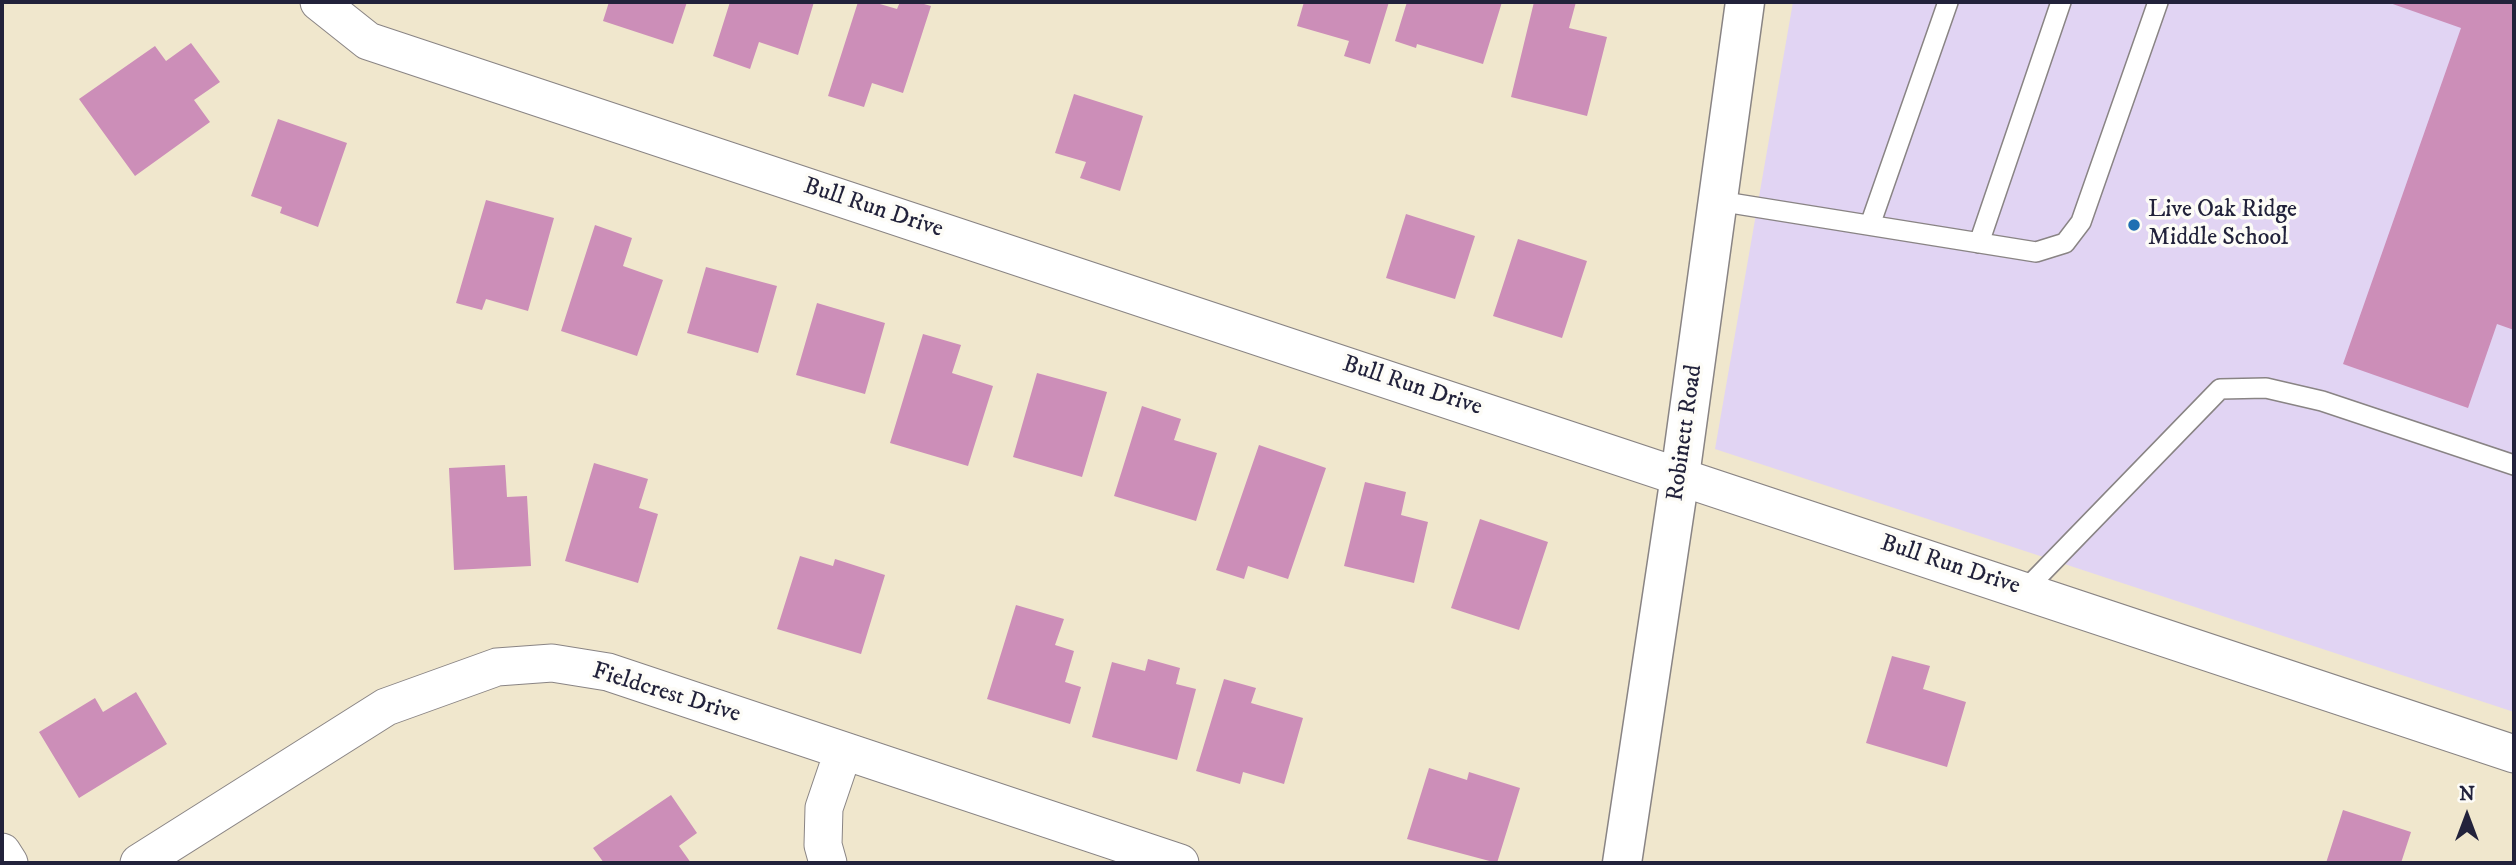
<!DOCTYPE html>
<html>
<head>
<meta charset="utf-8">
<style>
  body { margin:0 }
  #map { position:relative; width:2516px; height:865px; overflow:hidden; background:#f0e7cd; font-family:"IM FELL DW Pica",serif }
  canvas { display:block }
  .frame { position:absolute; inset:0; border:4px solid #22223b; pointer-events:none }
  .north { position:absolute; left:2432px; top:781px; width:70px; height:70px; -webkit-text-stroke:5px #fdfcf7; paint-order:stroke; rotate:0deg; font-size:19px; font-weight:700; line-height:28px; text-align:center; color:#22223b }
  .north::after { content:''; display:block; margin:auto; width:24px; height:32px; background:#22223b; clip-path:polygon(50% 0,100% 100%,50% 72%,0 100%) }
</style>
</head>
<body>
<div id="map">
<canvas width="2516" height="865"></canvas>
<div class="frame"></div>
<div class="north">N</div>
</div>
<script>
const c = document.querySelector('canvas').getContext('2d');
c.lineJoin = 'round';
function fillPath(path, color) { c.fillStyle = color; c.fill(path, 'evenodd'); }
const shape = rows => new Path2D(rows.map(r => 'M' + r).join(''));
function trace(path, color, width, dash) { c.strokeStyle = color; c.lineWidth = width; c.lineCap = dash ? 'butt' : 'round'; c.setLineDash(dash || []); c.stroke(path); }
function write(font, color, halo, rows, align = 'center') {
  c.font = font + ' "IM FELL DW Pica",serif'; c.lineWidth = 7; c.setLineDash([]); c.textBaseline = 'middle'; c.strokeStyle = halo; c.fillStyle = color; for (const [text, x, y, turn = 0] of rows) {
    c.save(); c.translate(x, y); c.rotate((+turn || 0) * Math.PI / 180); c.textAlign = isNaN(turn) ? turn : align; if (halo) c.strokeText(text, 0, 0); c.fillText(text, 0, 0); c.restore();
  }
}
fillPath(shape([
  [1793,2,2514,2,2514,712,1715,449]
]), '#e1d4f3');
fillPath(shape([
  [609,2,687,2,673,44,603,21],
  [730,2,814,2,798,55,759,42,750,69,713,56],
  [858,2,873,2,897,9,900,2,917,2,931,6,903,93,872,83,864,107,828,96],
  [1304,2,1389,2,1370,64,1344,56,1349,41,1297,26],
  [1407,2,1502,2,1483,64,1417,44,1416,48,1395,41],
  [1534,2,1576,2,1569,28,1607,37,1587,116,1511,97],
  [2387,2,2514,2,2514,330,2497,324,2468,408,2343,364,2461,28],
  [191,43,220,82,194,100,210,122,135,176,79,99,155,46,166,61],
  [1074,94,1143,116,1120,191,1080,178,1086,162,1055,153],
  [278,119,347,143,318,227,280,213,282,207,251,196],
  [486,200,554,218,528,311,486,299,482,310,456,303],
  [1406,214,1475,236,1455,299,1386,278],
  [595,225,632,238,623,266,663,280,637,356,561,331],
  [1518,239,1587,261,1562,338,1493,316],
  [706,267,777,286,758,353,687,333],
  [817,303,885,323,865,394,796,375],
  [923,334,961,345,952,373,993,386,968,466,890,443],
  [1037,373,1107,392,1082,477,1013,457],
  [1142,406,1181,419,1174,440,1217,453,1196,521,1114,496],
  [1259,445,1326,468,1288,579,1248,566,1244,579,1216,570],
  [594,463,648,479,639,508,658,514,638,583,565,561],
  [505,465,507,497,527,496,531,566,454,570,449,468],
  [1365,482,1406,492,1401,515,1428,522,1414,583,1344,566],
  [1480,519,1548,542,1519,630,1451,608],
  [800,556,833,566,835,559,885,575,861,654,777,629],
  [1016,605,1064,619,1055,645,1074,651,1065,682,1081,687,1070,724,987,699],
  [1892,656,1930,666,1923,689,1966,702,1947,767,1866,743],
  [1148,659,1180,668,1176,684,1196,689,1177,760,1092,737,1112,662,1145,671],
  [1224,679,1256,688,1251,703,1303,718,1284,784,1243,772,1240,784,1196,771],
  [136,692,167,744,79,798,39,732,95,698,103,712],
  [1429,768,1467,780,1469,772,1520,788,1497,863,1407,839],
  [671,795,697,833,679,846,691,863,604,863,593,848],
  [2343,810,2411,832,2401,863,2326,863]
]), '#cc8eb8');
const service = shape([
  [1718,201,2036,252,2065,243,2081,222,2158,2],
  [1870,225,1948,2],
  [1979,243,2061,2],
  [2024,591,2220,389,2266,388,2322,401,2514,465]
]);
const minor = shape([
  [319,2,368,41,2514,754],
  [2,852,9,863],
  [139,863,386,707,497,667,552,663,608,672,1180,863],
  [828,863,823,845,824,808,843,752]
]);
const tertiary = shape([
  [1622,863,1680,476,1745,2]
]);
trace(service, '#898484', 22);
trace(minor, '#898484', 39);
trace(tertiary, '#898484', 41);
trace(service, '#fff', 19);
trace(minor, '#fff', 37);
trace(tertiary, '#fff', 38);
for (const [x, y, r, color] of [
  [2134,225,7,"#1f6fb2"]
]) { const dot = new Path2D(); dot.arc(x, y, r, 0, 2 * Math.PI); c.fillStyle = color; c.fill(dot); trace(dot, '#fdfcf7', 2.5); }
write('24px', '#22223b', '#fdfcf7', [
  ["Bull Run Drive",873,209,18],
  ["Bull Run Drive",1412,387,18],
  ["Robinett Road",1686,433,-82],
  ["Bull Run Drive",1950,566,18],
  ["Fieldcrest Drive",666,694,17]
]);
write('24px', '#22223b', '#fdfcf7', [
  ["Live Oak Ridge",2148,211],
  ["Middle School",2148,239]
], 'left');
</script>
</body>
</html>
